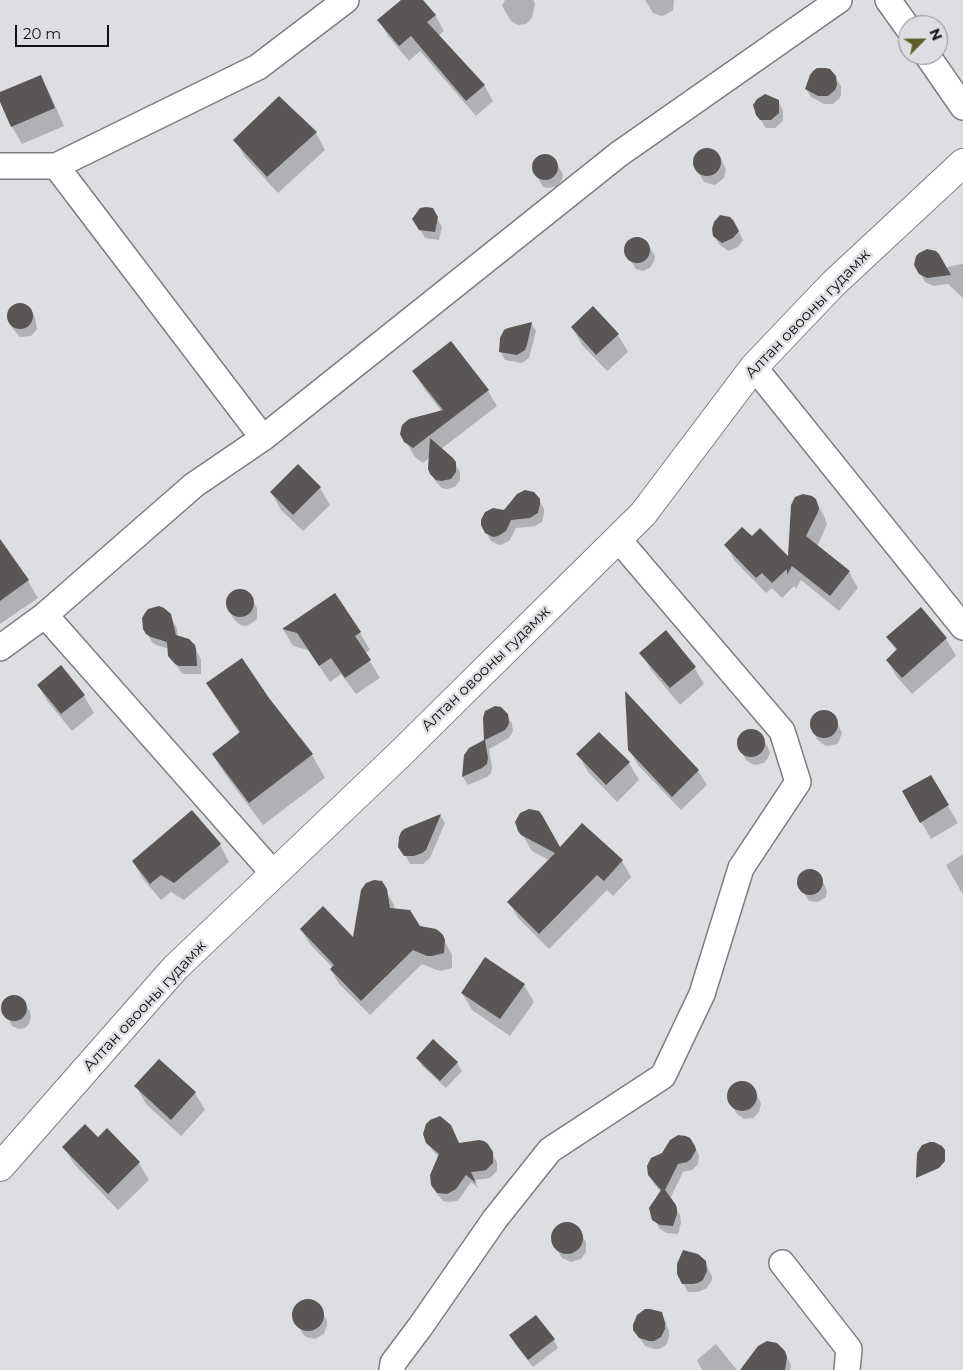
<!DOCTYPE html>
<html>
<head>
<meta charset="utf-8">
<style>
  body { margin:0 }
  #map { position:relative; width:963px; height:1370px; overflow:hidden; background:#dddee1; font-family:Montserrat,sans-serif }
  canvas { display:block }
  .north { position:absolute; left:898px; top:15px; width:50px; height:50px; box-sizing:border-box; background:#dddee1; border:1px solid #8b8c8f; border-radius:50%; rotate:67deg; font-size:14px; font-weight:700; line-height:20px; text-align:center; color:#111113 }
  .north::after { content:''; display:block; margin:auto; width:18px; height:22px; background:#5d5e2b; clip-path:polygon(50% 0,100% 100%,50% 72%,0 100%) }
  .scale { position:absolute; left:15px; top:25px; width:94px; height:22px; box-sizing:border-box; border:2px solid #111113; border-top:0; padding-left:6px; font-size:15px; line-height:18px; white-space:nowrap; color:#111113; -webkit-text-stroke:4px #dddee1; paint-order:stroke }
</style>
</head>
<body>
<div id="map">
<canvas width="963" height="1370"></canvas>
<div class="north">N</div>
<div class="scale">20 m</div>
</div>
<script>
const c = document.querySelector('canvas').getContext('2d');
c.lineJoin = 'round';
function fillPath(path, color) { c.fillStyle = color; c.fill(path, 'evenodd'); }
const shape = rows => new Path2D(rows.map(r => 'M' + r).join(''));
function trace(path, color, width, dash) { c.strokeStyle = color; c.lineWidth = width; c.lineCap = dash ? 'butt' : 'round'; c.setLineDash(dash || []); c.stroke(path); }
function write(font, color, halo, rows, align = 'center') {
  c.font = font + ' Montserrat,sans-serif'; c.lineWidth = 5; c.setLineDash([]); c.textBaseline = 'middle'; c.strokeStyle = halo; c.fillStyle = color; for (const [text, x, y, turn = 0] of rows) {
    c.save(); c.translate(x, y); c.rotate((+turn || 0) * Math.PI / 180); c.textAlign = isNaN(turn) ? turn : align; if (halo) c.strokeText(text, 0, 0); c.fillText(text, 0, 0); c.restore();
  }
}
fillPath(shape([
  [403,0,422,0,435,15,444,31,438,36,484,85,493,101,476,116,420,51,409,61,388,36,379,20],
  [505,0,533,0,535,3,532,18,526,24,518,25,511,21,502,6],
  [645,0,674,0,673,10,665,15,661,16,653,13],
  [40,76,50,94,64,126,22,144,12,127,0,98,0,94],
  [835,77,841,86,841,94,840,98,833,104,824,104,811,97,806,89],
  [778,101,783,110,783,121,775,128,766,128,757,114],
  [316,133,325,150,278,193,245,157,235,140],
  [706,149,714,151,720,156,726,170,724,178,715,185,704,182,694,165,696,156,702,150],
  [548,155,554,160,563,174,562,180,557,186,549,188,543,187,533,169,534,162,540,156],
  [432,210,442,227,439,240,425,238,419,228],
  [735,224,743,240,738,247,728,251,719,244,714,235],
  [639,237,646,241,655,256,654,261,650,268,643,271,636,269,624,251,628,242,631,239],
  [961,264,963,265,963,298,948,284,933,286,925,282,920,273],
  [16,305,25,305,30,308,35,317,37,329,31,336,20,337,13,329,8,320,10,309],
  [531,323,536,331,529,358,522,363,505,360,501,352],
  [572,327,618,335,628,352,607,371,582,345],
  [414,371,488,391,497,406,441,449,452,459,460,472,460,480,455,487,447,489,442,488,436,482,431,473,430,457,423,463,415,457,401,433,401,429,405,422,409,420,442,412,423,387],
  [320,488,330,505,303,531,281,510,271,492],
  [539,500,544,509,544,513,542,522,535,526,516,528,510,540,503,544,499,545,491,541,486,532,504,511],
  [815,500,824,516,827,524,817,547,849,572,858,588,839,611,801,580,796,589,794,586,782,598,772,588,766,593,735,561,726,545,752,538,789,559],
  [0,541,28,581,38,598,0,624],
  [238,590,247,592,257,608,257,619,252,623,246,626,240,625,233,618,227,605,229,597,234,591],
  [920,609,946,639,956,656,912,694,897,677,887,660,897,652,888,637],
  [167,611,177,628,178,637,191,642,201,659,201,674,184,674,181,672,170,656,169,649,156,645,152,642,144,629],
  [283,629,360,633,370,650,365,653,380,678,356,694,341,674,330,682,308,650,293,646],
  [641,653,694,667,704,684,680,705,651,670],
  [208,683,268,698,312,755,325,778,263,825,227,777,213,755,240,734,221,706],
  [38,685,84,696,94,713,72,731,48,702],
  [626,694,698,771,707,785,681,810,638,765,629,749],
  [827,712,834,716,842,733,839,741,837,744,828,746,824,745,817,739,812,730,811,721,813,718,819,713],
  [507,715,512,724,513,731,509,738,489,749,492,767,491,773,487,777,468,785,463,777,465,755,467,752,486,740,485,718],
  [751,730,758,732,761,734,770,752,769,756,764,763,755,765,752,764,746,760,741,751,739,740,743,733],
  [599,733,629,763,639,780,617,802,588,772,578,754],
  [930,777,958,823,931,839,904,792],
  [440,815,445,823,430,858,423,864,410,864,400,846],
  [522,834,560,849,622,861,631,877,613,896,607,890,549,949,518,918,509,902,549,860,532,851],
  [220,845,229,862,184,900,171,892,161,900,143,879,133,862],
  [963,854,963,895,946,865],
  [809,870,816,872,819,874,827,891,826,897,818,902,809,901,797,882,802,873],
  [381,882,394,905,395,910,420,927,442,936,452,955,452,968,441,971,437,970,422,964,370,1015,339,984,331,970,333,968,310,944,301,930,354,940],
  [524,985,534,1002,510,1036,472,1010,462,993],
  [11,997,17,997,24,1001,29,1010,31,1016,29,1024,25,1028,19,1029,12,1026,3,1009,5,1002],
  [418,1058,457,1063,462,1071,446,1088,422,1066],
  [159,1061,195,1093,205,1110,181,1136,146,1104,136,1086],
  [739,1083,748,1084,754,1090,759,1099,761,1104,759,1112,753,1118,744,1119,737,1114,729,1101,729,1092,735,1085],
  [450,1125,460,1144,487,1145,497,1162,497,1171,490,1178,475,1180,478,1188,471,1182,460,1198,457,1201,448,1202,443,1201,437,1194,432,1185,439,1157,433,1151,427,1142],
  [107,1130,139,1163,149,1180,118,1210,74,1164,64,1147,98,1139],
  [692,1142,699,1155,698,1164,692,1170,683,1172,670,1199,680,1215,681,1223,678,1234,666,1233,659,1228,654,1219,661,1192,654,1184,649,1175],
  [571,1223,578,1229,586,1242,586,1252,581,1259,571,1262,562,1258,552,1241,553,1231,557,1227,561,1224],
  [705,1262,712,1276,712,1280,707,1288,698,1292,688,1292,678,1274],
  [307,1301,316,1303,319,1307,327,1321,327,1325,324,1334,315,1339,306,1337,303,1334,293,1317,295,1307,302,1302],
  [661,1313,666,1322,669,1332,669,1338,666,1345,659,1349,654,1349,645,1346,634,1329],
  [511,1335,554,1340,558,1348,533,1367,515,1344],
  [716,1344,737,1370,702,1370,697,1360],
  [784,1352,789,1361,791,1366,790,1370,749,1370]
]), '#0003');
fillPath(shape([
  [401,0,423,0,436,15,427,22,485,85,466,101,411,36,399,46,377,20],
  [817,68,826,68,830,69,836,76,837,85,835,90,828,96,818,96,805,89,810,75,813,71],
  [41,75,55,108,11,127,0,102,0,92],
  [765,94,779,100,779,113,771,120,760,120,756,115,753,105,757,99],
  [279,96,317,132,267,177,233,140],
  '693 162a14 14 0 1 1 28 0a14 14 0 1 1-28 0Z',
  '532 167a13 13 0 1 1 26 0a13 13 0 1 1-26 0Z',
  [426,207,433,208,438,217,435,232,419,230,412,219,420,208],
  [720,215,730,217,733,220,739,231,733,238,722,243,713,236,712,229,714,222],
  '624 250a13 13 0 1 1 26 0a13 13 0 1 1-26 0Z',
  [927,249,936,251,939,254,951,275,927,278,919,274,914,265,916,256,919,253],
  '7 316a13 13 0 1 1 26 0a13 13 0 1 1-26 0Z',
  [593,306,619,334,596,355,571,327],
  [532,322,527,345,525,350,517,355,499,352,500,338,504,330,508,328],
  [451,341,489,390,413,448,404,442,400,434,402,425,409,419,443,410,412,371],
  [430,438,453,458,456,462,456,472,451,479,441,481,436,480,430,474,428,469],
  [298,464,321,487,293,515,270,492],
  [525,490,534,492,540,499,540,504,538,513,530,518,511,520,506,531,498,536,493,537,485,533,481,525,481,520,485,512,493,508,504,510,517,494],
  [803,494,812,496,816,499,819,508,818,512,806,536,850,571,830,596,792,566,787,575,787,569,772,583,762,573,756,578,724,545,742,527,752,536,760,528,788,556,791,505,795,497],
  [0,539,29,580,0,601],
  '226 603a14 14 0 1 1 28 0a14 14 0 1 1-28 0Z',
  [335,593,361,632,355,636,371,660,345,678,331,658,319,666,297,633,282,629],
  [159,606,164,608,171,614,176,635,189,639,195,645,196,649,197,666,179,666,175,664,168,656,167,642,151,637,146,634,143,629,142,618,145,613,148,609],
  [921,607,947,638,902,678,886,660,897,649,886,637],
  [666,630,696,667,670,688,639,653],
  [242,658,269,698,313,754,249,803,212,754,240,732,206,683],
  [61,665,85,695,61,714,37,685],
  [625,691,699,770,672,797,628,750],
  [495,706,501,707,508,714,509,722,508,726,505,730,485,740,488,758,487,764,482,768,462,777,464,755,469,748,484,740,483,718,485,711],
  '810 724a14 14 0 1 1 28 0a14 14 0 1 1-28 0Z',
  '737 743a14 14 0 1 1 28 0a14 14 0 1 1-28 0Z',
  [599,732,630,762,606,785,576,754],
  [931,775,949,805,920,823,902,791],
  [529,809,539,811,542,815,560,847,582,823,623,860,604,881,597,875,539,934,507,902,555,853,521,835,518,831,515,822,520,813],
  [192,810,221,844,174,883,161,875,150,884,132,861],
  [441,814,426,850,422,853,414,856,404,856,398,847,399,837,401,832,404,829],
  '797 882a13 13 0 1 1 26 0a13 13 0 1 1-26 0Z',
  [374,880,382,881,387,889,390,908,410,910,420,926,436,929,440,932,443,935,445,940,444,953,432,956,427,956,413,950,361,1001,330,969,334,965,300,929,323,906,353,937,361,890,366,883],
  [485,957,525,984,500,1019,461,993],
  '1 1008a13 13 0 1 1 26 0a13 13 0 1 1-26 0Z',
  [433,1039,458,1062,440,1081,416,1058],
  [159,1059,196,1092,171,1120,134,1086],
  '727 1096a15 15 0 1 1 30 0a15 15 0 1 1-30 0Z',
  [440,1116,451,1125,459,1143,479,1140,484,1141,488,1144,493,1152,493,1163,486,1170,481,1171,471,1172,476,1183,466,1175,456,1189,447,1194,437,1193,431,1185,430,1175,439,1154,426,1143,423,1134,426,1124,430,1120],
  [85,1124,98,1137,107,1128,140,1162,108,1194,62,1147],
  [678,1135,686,1136,690,1138,695,1146,696,1150,691,1159,687,1162,678,1164,665,1190,676,1205,677,1209,677,1214,673,1226,660,1225,652,1220,649,1208,661,1190,648,1175,647,1166,651,1158,662,1153,670,1140],
  [930,1142,934,1142,942,1146,945,1150,945,1161,939,1168,916,1178,917,1153,922,1145],
  '551 1238a16 16 0 1 1 32 0a16 16 0 1 1-32 0Z',
  [683,1250,698,1254,706,1261,707,1271,703,1280,698,1283,693,1284,682,1284,677,1274,677,1264],
  '292 1315a16 16 0 1 1 32 0a16 16 0 1 1-32 0Z',
  [645,1309,650,1309,662,1312,665,1323,665,1329,661,1337,654,1341,649,1341,639,1338,633,1330,633,1325,637,1315],
  [536,1315,555,1339,528,1360,509,1335],
  [767,1341,777,1343,785,1351,787,1357,785,1370,740,1370,758,1346]
]), '#595655');
const minor = shape([
  [888,0,908,28],
  [927,55,963,107],
  [0,166,56,166,258,67,346,0],
  [56,166,263,438],
  [754,367,963,627],
  [45,615,274,874],
  [0,648,45,615,194,485,263,438,619,154,839,0],
  [782,1263,849,1349,847,1370],
  [392,1370,393,1363,420,1327,495,1219,550,1150,663,1076,702,994,741,868,798,782,782,731,618,539]
]);
const secondary = shape([
  [0,1167,175,968,399,755,643,514,754,367,833,284,963,163]
]);
trace(minor, '#7d7e81', 28);
trace(secondary, '#7d7e81', 30);
trace(minor, '#fff', 25);
trace(secondary, '#fff', 28);
write('15px', '#111113', '#dddee1', [
  ["Алтан овооны гудамж",808,314,-46],
  ["Алтан овооны гудамж",486,669,-44],
  ["Алтан овооны гудамж",145,1006,-47]
]);
</script>
</body>
</html>
